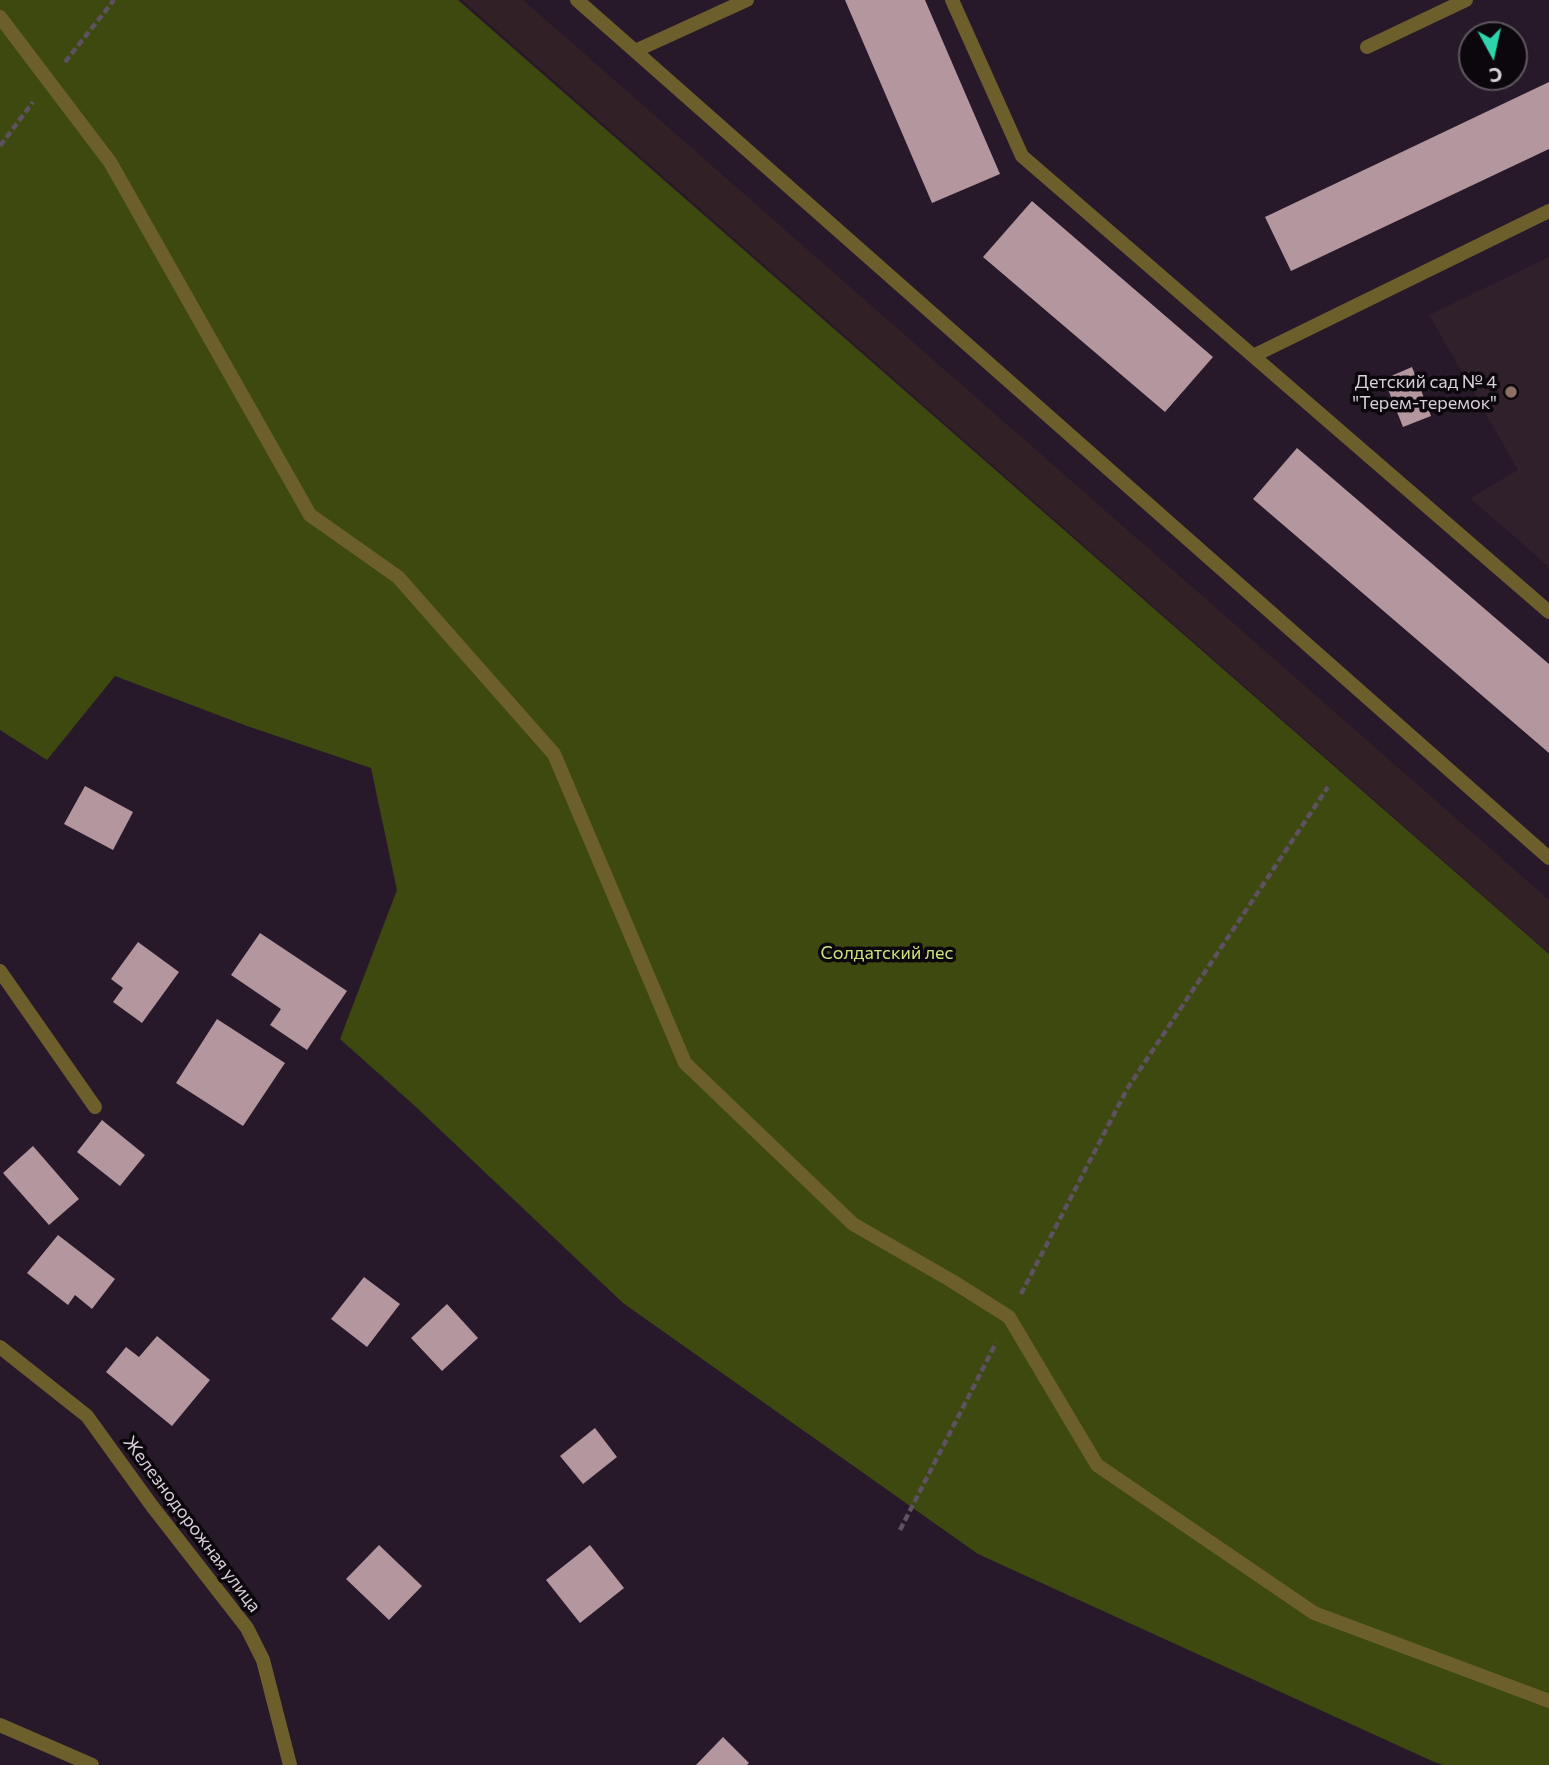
<!DOCTYPE html>
<html>
<head>
<meta charset="utf-8">
<style>
  body { margin:0 }
  #map { position:relative; width:1549px; height:1765px; overflow:hidden; background:#271929; font-family:Commissioner,sans-serif }
  canvas { display:block }
  .north { position:absolute; left:1458px; top:21px; width:70px; height:70px; box-sizing:border-box; background:#0c070d; border:2px solid #5e575f; border-radius:50%; rotate:172deg; font-size:19px; font-weight:700; line-height:28px; text-align:center; color:#d8cfda }
  .north::after { content:''; display:block; margin:auto; width:24px; height:32px; background:#2ed4aa; clip-path:polygon(50% 0,100% 100%,50% 72%,0 100%) }
</style>
</head>
<body>
<div id="map">
<canvas width="1549" height="1765"></canvas>
<div class="north">С</div>
</div>
<script>
const c = document.querySelector('canvas').getContext('2d');
c.lineJoin = 'round';
function fillPath(path, color) { c.fillStyle = color; c.fill(path, 'evenodd'); }
const shape = rows => new Path2D(rows.map(r => 'M' + r).join(''));
function trace(path, color, width, dash) { c.strokeStyle = color; c.lineWidth = width; c.lineCap = dash ? 'butt' : 'round'; c.setLineDash(dash || []); c.stroke(path); }
function write(font, color, halo, rows, align = 'center') {
  c.font = font + ' Commissioner,sans-serif'; c.lineWidth = 7; c.setLineDash([]); c.textBaseline = 'middle'; c.strokeStyle = halo; c.fillStyle = color; for (const [text, x, y, turn = 0] of rows) {
    c.save(); c.translate(x, y); c.rotate((+turn || 0) * Math.PI / 180); c.textAlign = isNaN(turn) ? turn : align; if (halo) c.strokeText(text, 0, 0); c.fillText(text, 0, 0); c.restore();
  }
}
fillPath(shape([
  [462,0,523,0,1549,900,1549,953]
]), '#322027');
fillPath(shape([
  [1549,257,1549,567,1470,498,1518,470,1429,315]
]), '#30202b');
fillPath(shape([
  [0,0,458,0,1549,954,1549,1765,1443,1765,1432,1761,978,1554,623,1303,415,1106,340,1039,397,890,371,768,247,726,115,676,47,760,0,730]
]), '#3e4910');
fillPath(shape([
  [845,0,925,0,1000,174,932,203],
  [1549,82,1549,149,1291,271,1265,217],
  [1032,201,1213,357,1165,412,983,257],
  [1412,367,1431,416,1403,427,1384,379],
  [1297,448,1549,664,1549,753,1253,499],
  [85,786,133,812,113,850,64,824],
  [260,933,347,991,307,1050,270,1025,281,1009,231,975],
  [138,942,179,972,142,1023,113,1002,123,988,111,979],
  [217,1019,285,1063,243,1126,176,1083],
  [102,1120,145,1155,120,1186,77,1152],
  [33,1146,79,1199,49,1225,3,1173],
  [58,1235,115,1279,92,1309,75,1295,68,1305,27,1273],
  [364,1277,400,1304,367,1347,331,1319],
  [447,1304,478,1338,442,1371,411,1338],
  [157,1336,210,1380,172,1426,106,1372,126,1347,139,1357],
  [595,1428,617,1457,583,1484,560,1456],
  [379,1545,422,1586,389,1620,346,1579],
  [590,1545,624,1588,580,1623,546,1580],
  [723,1737,749,1763,747,1765,696,1765]
]), '#b3969e');
trace(shape([
  [65,62,114,0],
  [0,146,33,102],
  [1021,1294,1127,1089,1328,787],
  [900,1530,996,1343]
]), '#5e5160', 4.5, [7, 3.5]);
trace(shape([
  [577,0,635,51,747,0],
  [952,0,1022,156,1549,612],
  [0,17,110,162,310,515,398,577,554,754,685,1063,853,1224,952,1281,1009,1317,1097,1465,1314,1613,1549,1701],
  [1367,47,1466,0],
  [635,51,1549,858],
  [1253,356,1549,211],
  [0,971,95,1107]
]), '#6d5f2c', 14);
trace(shape([
  [0,1347,87,1416,152,1506,247,1628,263,1660,290,1765],
  [0,1725,92,1765]
]), '#6d5f2c', 14);
for (const [x, y, r, color] of [
  [1511,392,7,"#8d6e63"]
]) { const dot = new Path2D(); dot.arc(x, y, r, 0, 2 * Math.PI); c.fillStyle = color; c.fill(dot); trace(dot, '#0c070d', 2.5); }
write('18px', '#d8cfda', '#0c070d', [
  ["Детский сад № 4",1497,382],
  ["\"Терем-теремок\"",1497,403]
], 'right');
write('18px', '#cce37d', '#0c070d', [
  ["Солдатский лес",887,953]
]);
write('18px', '#d8cfda', '#0c070d', [
  ["Железнодорожная улица",192,1524,53]
]);
</script>
</body>
</html>
